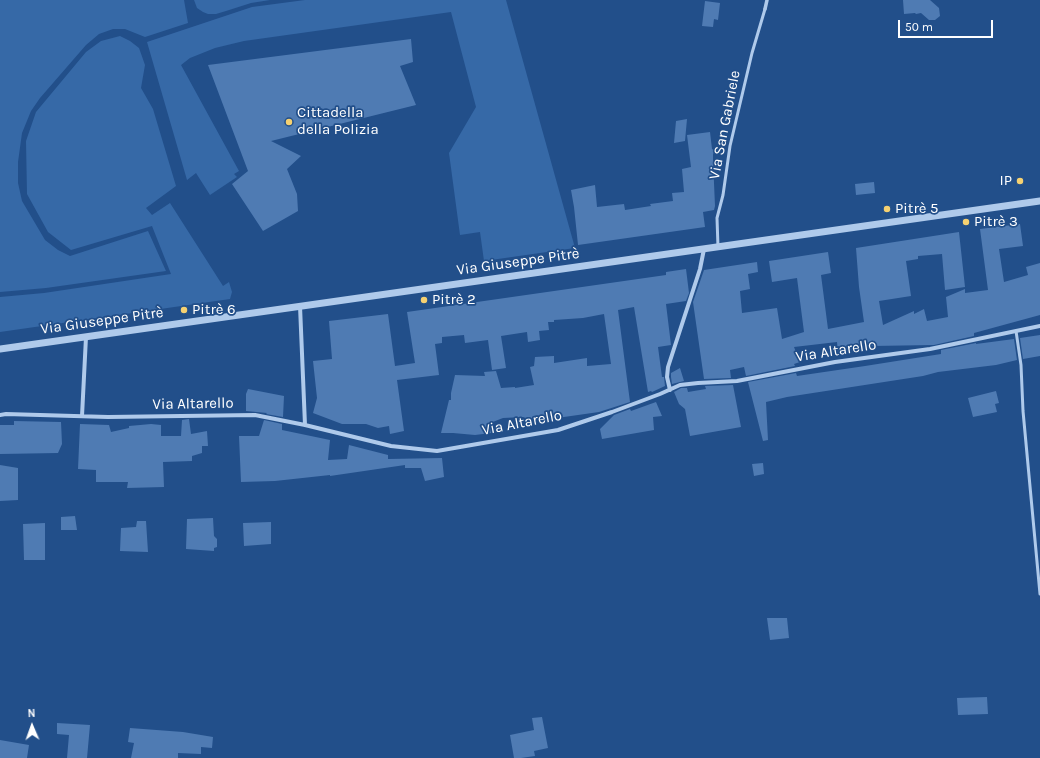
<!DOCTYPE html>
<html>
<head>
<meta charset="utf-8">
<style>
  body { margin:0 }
  #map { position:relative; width:1040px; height:758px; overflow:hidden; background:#224f8a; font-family:Karla,sans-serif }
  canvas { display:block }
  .north { position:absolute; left:12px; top:706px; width:40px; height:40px; -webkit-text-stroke:3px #224f8a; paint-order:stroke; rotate:358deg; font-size:11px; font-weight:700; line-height:16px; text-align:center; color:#fff }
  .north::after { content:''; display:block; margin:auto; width:14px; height:18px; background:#fff; clip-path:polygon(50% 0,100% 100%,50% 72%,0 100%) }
  .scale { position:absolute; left:898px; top:20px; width:95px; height:18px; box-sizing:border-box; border:2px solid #fff; border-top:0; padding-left:5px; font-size:12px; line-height:14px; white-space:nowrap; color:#fff; -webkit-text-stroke:3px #224f8a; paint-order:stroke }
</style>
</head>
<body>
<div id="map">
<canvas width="1040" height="758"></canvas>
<div class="north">N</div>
<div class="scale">50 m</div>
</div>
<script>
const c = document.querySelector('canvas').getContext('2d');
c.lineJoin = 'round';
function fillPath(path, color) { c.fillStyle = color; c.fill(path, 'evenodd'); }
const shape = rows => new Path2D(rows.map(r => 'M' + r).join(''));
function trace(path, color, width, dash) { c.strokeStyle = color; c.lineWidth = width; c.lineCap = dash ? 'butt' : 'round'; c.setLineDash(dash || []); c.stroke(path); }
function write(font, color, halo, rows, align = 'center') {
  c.font = font + ' Karla,sans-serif'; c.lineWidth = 3.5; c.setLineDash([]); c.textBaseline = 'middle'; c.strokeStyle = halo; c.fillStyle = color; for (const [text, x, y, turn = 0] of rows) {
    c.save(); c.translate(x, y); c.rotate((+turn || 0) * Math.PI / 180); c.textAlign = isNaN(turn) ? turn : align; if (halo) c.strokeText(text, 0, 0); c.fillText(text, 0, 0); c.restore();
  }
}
fillPath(shape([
  [0,0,184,0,188,23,145,37,125,29,113,29,99,34,86,45,40,98,31,111,22,133,18,162,18,183,22,201,45,240,58,250,70,256,148,231,166,271,46,288,0,292],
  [194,0,270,0,251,3,226,11,216,14,208,14,203,12,197,8],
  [305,0,506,0,575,248,484,261,480,232,460,235,449,153,476,107,451,12,244,41,215,48,190,58,181,65,239,171,234,174,237,177,210,195,196,173,187,180,147,42,252,7],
  [120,36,130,41,139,48,145,65,141,88,153,109,176,186,146,208,152,215,170,203,223,286,229,282,232,292,230,299,0,332,0,297,44,293,171,274,152,226,71,250,48,232,27,194,26,141,36,112,86,52,101,41]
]), '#3669a7');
fillPath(shape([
  [903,0,930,0,939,8,940,16,935,20,929,20,921,13,916,14,915,13,904,14],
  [705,1,720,3,718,20,714,19,713,27,702,26],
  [411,39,413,62,400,66,416,105,271,141,301,156,287,169,297,194,298,211,263,231,232,184,248,171,208,65],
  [687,119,685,141,674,143,676,121],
  [710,132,712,149,715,151,713,154,713,160,715,206,714,210,703,212,705,227,578,245,574,207,571,190,595,185,597,207,624,204,625,210,651,206,650,204,673,201,672,193,684,192,682,169,691,167,687,135],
  [874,182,875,193,856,195,855,184],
  [1020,224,1023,246,999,249,1004,282,1028,275,1026,267,1040,263,1040,315,974,333,974,336,934,345,872,346,838,353,837,342,794,347,800,362,794,364,795,366,746,376,744,367,730,370,731,378,704,379,693,302,704,270,757,262,758,272,748,274,750,289,740,291,742,313,777,308,782,339,804,332,797,278,772,282,769,261,828,252,831,273,821,275,828,329,864,322,859,287,856,248,959,232,965,287,945,290,942,254,918,256,918,259,906,261,911,296,879,301,883,325,914,311,914,314,924,309,927,321,948,317,946,297,965,289,965,293,988,290,980,229],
  [686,269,689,293,686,301,666,304,671,345,658,347,662,377,664,377,665,386,652,392,651,391,648,392,634,307,618,310,630,402,599,412,550,419,529,419,523,417,503,418,490,423,491,433,475,435,453,433,441,433,449,400,451,400,451,393,455,375,485,376,484,372,496,371,501,388,515,387,515,388,534,385,530,367,534,366,535,357,554,356,554,363,587,358,587,366,611,364,604,314,583,318,554,320,554,322,548,322,549,330,539,331,540,340,528,342,527,332,501,336,506,368,492,370,488,340,465,343,464,335,442,337,442,343,435,344,439,375,397,380,404,431,390,434,389,426,378,428,366,424,342,424,313,413,317,398,313,361,332,359,329,321,388,314,395,366,415,363,407,312,666,275,666,272],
  [1040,335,1040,356,1023,359,1020,338],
  [1014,339,1017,360,996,365,938,372,923,376,787,397,766,402,768,440,763,441,748,382,796,373,797,376,865,366,941,354,941,350,976,343,976,344],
  [680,368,684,381,672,384,671,377,671,373],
  [733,385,741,427,690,436,685,409,679,404,674,392,681,388,687,388,688,392,706,389,705,386],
  [248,389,284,396,283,417,266,414,267,413,246,411,246,394],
  [996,391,999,403,995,404,997,412,973,417,968,398],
  [656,402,662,416,653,417,654,430,602,439,600,429,614,415,630,409,631,411],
  [189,419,191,434,207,431,208,446,202,446,202,453,192,456,192,461,163,462,164,487,127,488,128,482,96,482,96,470,78,469,80,424,109,425,111,432,129,428,129,426,151,424,161,425,161,436,181,436,182,420],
  [264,420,282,424,282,430,330,440,328,460,347,459,349,445,388,455,388,459,442,458,444,477,425,481,421,468,405,468,405,465,330,476,330,475,275,481,241,482,239,436,259,436],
  [14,421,61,422,62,444,58,453,0,454,0,425,14,425],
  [763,463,764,474,754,476,752,464],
  [0,465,18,468,18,500,0,501],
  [75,516,77,530,61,530,61,517],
  [213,518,214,536,217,539,217,547,214,548,214,551,186,549,187,519],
  [137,521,146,521,148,552,120,551,121,528,136,527],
  [271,522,271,544,244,546,243,523],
  [45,523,45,560,24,560,23,524],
  [767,618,787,618,789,638,770,640],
  [987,697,988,714,958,715,957,698],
  [542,717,548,748,534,751,535,756,521,758,514,758,510,735,534,730,532,718],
  [57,723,90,725,87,758,67,758,69,735,57,734],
  [130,728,183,732,213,737,212,748,201,747,201,754,178,753,178,758,131,758,134,743,128,742],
  [0,740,29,745,27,758,0,758]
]), '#4f7bb3');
trace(shape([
  [718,247,717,218,723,195,730,146,752,53,765,9],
  [1016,331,1021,365,1023,411,1040,594]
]), '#afcaeb', 3);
trace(shape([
  [765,9,767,0]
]), '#afcaeb', 3.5);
trace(shape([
  [300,306,305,425],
  [670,390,667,377,668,367,700,269,704,249],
  [0,415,6,414,108,417,255,415,305,425,391,446,437,451,558,430,612,412,660,394,680,385,698,383,737,381,835,362,930,349,1040,326],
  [82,416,86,337]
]), '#afcaeb', 4);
trace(shape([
  [0,349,1040,201]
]), '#afcaeb', 7);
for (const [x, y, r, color] of [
  [289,122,4,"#f6d171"],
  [1020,181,4,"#f6d171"],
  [887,209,4,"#f6d171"],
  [966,222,4,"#f6d171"],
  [424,300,4,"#f6d171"],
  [184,310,4,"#f6d171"]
]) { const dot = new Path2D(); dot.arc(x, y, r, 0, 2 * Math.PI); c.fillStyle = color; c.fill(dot); trace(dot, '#224f8a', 1.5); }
write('15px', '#fff', '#224f8a', [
  ["Cittadella",297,113],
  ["della Polizia",297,130],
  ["IP",1012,181,"right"],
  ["Pitrè 5",895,209],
  ["Pitrè 3",974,222],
  ["Pitrè 2",432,300],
  ["Pitrè 6",192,310]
], 'left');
write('15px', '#fff', '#224f8a', [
  ["Via San Gabriele",725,125,-79],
  ["Via Giuseppe Pitrè",518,262,-8],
  ["Via Giuseppe Pitrè",102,321,-8],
  ["Via Altarello",836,351,-9],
  ["Via Altarello",193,404,-1],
  ["Via Altarello",522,423,-11]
]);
</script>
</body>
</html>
